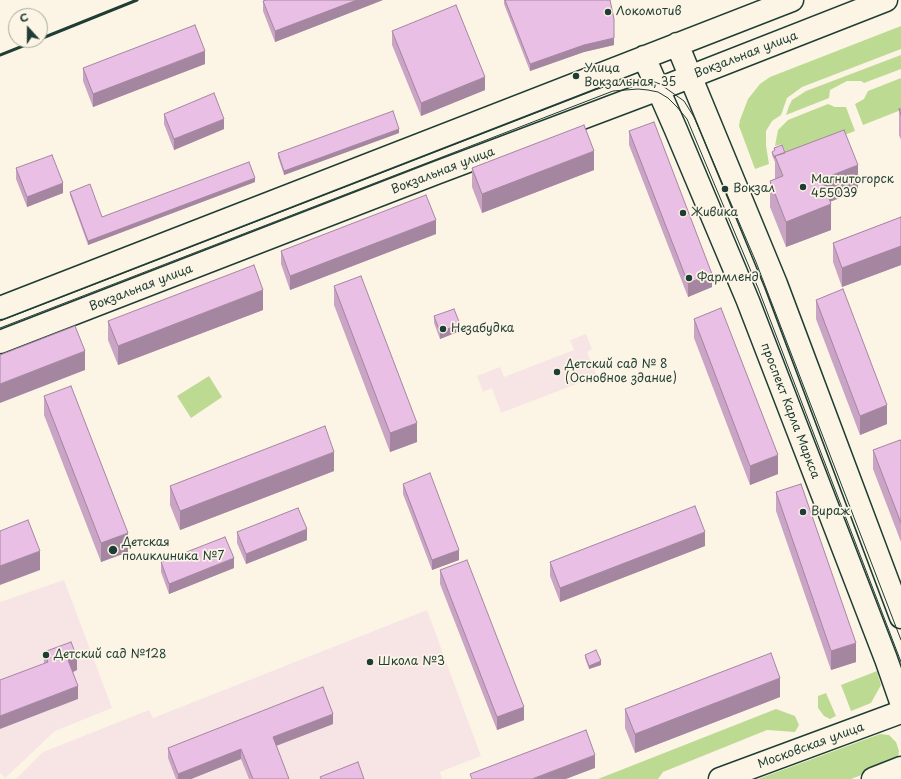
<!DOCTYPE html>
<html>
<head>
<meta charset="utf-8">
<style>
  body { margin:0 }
  #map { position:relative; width:901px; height:779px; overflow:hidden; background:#fcf5e5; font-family:"Playpen Sans",sans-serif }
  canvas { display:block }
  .north { position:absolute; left:8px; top:8px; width:40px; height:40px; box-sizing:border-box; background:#fcf5e5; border:1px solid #a4ab9e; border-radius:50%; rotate:339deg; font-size:11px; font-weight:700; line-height:16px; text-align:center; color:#1f3d34 }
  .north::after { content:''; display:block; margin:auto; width:14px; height:18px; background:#1f3d34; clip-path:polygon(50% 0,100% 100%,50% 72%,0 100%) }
</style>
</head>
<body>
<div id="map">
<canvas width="901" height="779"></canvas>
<div class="north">С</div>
</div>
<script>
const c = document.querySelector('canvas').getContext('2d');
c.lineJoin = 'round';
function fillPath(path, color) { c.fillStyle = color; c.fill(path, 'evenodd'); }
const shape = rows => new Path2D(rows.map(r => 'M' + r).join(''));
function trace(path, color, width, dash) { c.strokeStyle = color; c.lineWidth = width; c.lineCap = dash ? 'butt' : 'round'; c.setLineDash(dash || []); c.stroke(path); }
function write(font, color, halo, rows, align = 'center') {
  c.font = font + ' "Playpen Sans",sans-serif'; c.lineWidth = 3.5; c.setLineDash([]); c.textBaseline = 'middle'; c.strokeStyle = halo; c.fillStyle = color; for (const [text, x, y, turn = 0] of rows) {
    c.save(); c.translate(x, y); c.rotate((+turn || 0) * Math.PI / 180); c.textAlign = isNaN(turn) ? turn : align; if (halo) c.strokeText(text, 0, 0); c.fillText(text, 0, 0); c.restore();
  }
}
fillPath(shape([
  [586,334,592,349,587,352,597,376,501,413,492,388,483,392,477,376,500,367,504,377,574,350,570,340],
  [64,580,112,708,55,731,5,778,0,773,0,602],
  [427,610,481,756,440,772,442,779,16,779,43,752,149,710,153,718]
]), '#f7e5e5');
fillPath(shape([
  [901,26,901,49,802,87,787,98,781,115,772,121,766,131,766,146,769,164,755,169,739,126,740,120,748,99,760,84,770,77],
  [901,55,901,69,864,83,861,81,847,81,830,90,829,98,786,115,789,106,792,100,806,91],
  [901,78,901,110,863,125,855,104,864,99,868,91],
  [828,104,835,107,846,107,855,131,787,157,782,144,775,146,778,130,788,120],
  [209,376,222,397,191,418,177,396],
  [877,671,881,685,871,703,851,711,841,685],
  [826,693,836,716,830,719,824,716,818,708,818,696],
  [776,709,795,716,799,725,795,732,767,730,663,772,658,779,598,779],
  [880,734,889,735,896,742,899,751,898,758,893,763,851,779,758,779]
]), '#bdda92');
const secondary = shape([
  [677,44,776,284,901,617],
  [644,57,676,130,748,301,886,659,901,702],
  [0,308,792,0],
  [0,342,436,173,664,87,886,0]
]);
const primary = shape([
  [720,779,901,712],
  [873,779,901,768]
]);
trace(secondary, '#1f3d34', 25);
trace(primary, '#1f3d34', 25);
trace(secondary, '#fcf5e5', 22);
trace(primary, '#fcf5e5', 22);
trace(shape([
  [0,321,595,90,618,82,633,79,649,80,660,84,684,101,694,117,756,262,901,640],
  [0,328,613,91,638,89,648,90,658,92,668,98,677,107,687,119,758,288,901,662]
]), '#1f3d34', 1);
trace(shape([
  [40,39,137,0],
  [0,55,38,40]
]), '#1f3d34', 3);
fillPath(shape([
  [266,0,383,0,275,42,263,11,263,1],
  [504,0,610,0,614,45,584,52,530,71,504,4],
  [392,31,485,90,421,116,392,45],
  [205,64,93,107,83,81,83,68],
  [899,109,901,109,901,140,899,135],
  [164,114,224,129,174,150,164,124],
  [629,131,712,287,688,297,629,145],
  [399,133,284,175,278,157,278,153],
  [774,148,785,153,858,191,830,201,831,230,786,247,770,207,770,181,775,179,775,162,772,155,772,152,774,151],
  [16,168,63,193,27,207,16,179],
  [472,168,594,170,482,213,472,187],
  [255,182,88,245,70,195,70,192,102,217],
  [901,217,901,265,842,287,833,262,833,243],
  [436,234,290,290,281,264,281,251],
  [334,286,417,442,390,452,334,305],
  [816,300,887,424,860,435,816,319],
  [263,310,118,365,108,340,108,321],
  [434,316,460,331,440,339,434,323],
  [694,319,778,474,750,485,694,338],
  [44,396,128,552,101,562,44,415],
  [901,441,901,542,873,469,873,450],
  [334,471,180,530,170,505,170,486],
  [403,484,459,560,432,570,403,494],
  [776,492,856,662,831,670,776,511],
  [237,532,307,540,246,564,237,543],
  [705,546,560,602,550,576,550,562],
  [161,562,234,568,169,594,161,572],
  [440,570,524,720,497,730,440,584],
  [44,652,77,670,73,672,78,699,44,663],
  [585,655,601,665,589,669,585,658],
  [780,697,635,753,625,728,625,709],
  [333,724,276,746,289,779,249,779,241,759,191,779,176,779,168,758,168,748]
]), '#c9a4c5');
fillPath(shape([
  [357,0,383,0,275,42,275,31],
  [614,38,614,45,584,52,530,71,530,64,584,45],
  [205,51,205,64,93,107,93,94],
  [485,77,485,90,421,116,421,103],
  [224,119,224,129,174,150,174,139],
  [399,129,399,133,284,175,284,171],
  [594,151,594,170,482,213,482,194],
  [858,165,858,191,822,205,822,179],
  [255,178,255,182,88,245,88,241],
  [63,183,63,193,27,207,27,197],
  [831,204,831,230,786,247,786,222],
  [436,220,436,234,290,290,290,276],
  [901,246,901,265,842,287,842,268],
  [712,274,712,287,688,297,688,283],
  [263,290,263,310,118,365,118,346],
  [460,324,460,331,440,339,440,332],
  [85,351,85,370,0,403,0,384],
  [887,405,887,424,860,435,860,416],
  [417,423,417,442,390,452,390,433],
  [334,452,334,471,180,530,180,511],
  [778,455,778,474,750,485,750,466],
  [307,529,307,540,246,564,246,554],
  [705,532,705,546,560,602,560,588],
  [128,533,128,552,101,562,101,543],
  [459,550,459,560,432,570,432,560],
  [40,551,40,570,0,585,0,566],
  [234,558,234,568,169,594,169,584],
  [856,643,856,662,831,670,831,651],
  [77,657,77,670,68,674,68,660],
  [601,661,601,665,589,669,589,666],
  [780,678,780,697,635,753,635,734],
  [78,686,78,699,0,729,0,716],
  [524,707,524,720,497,730,497,717],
  [333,714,333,724,273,747,273,737],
  [241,749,241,759,191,779,178,779,178,774],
  [595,755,595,768,566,779,532,779]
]), '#a486a0');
const building = shape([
  [266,0,357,0,275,31,263,1,266,0],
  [505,0,610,0,614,19,614,38,584,45,530,64,505,0],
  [456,5,485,77,421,103,392,31,456,5],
  [195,25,205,51,93,94,83,68,195,25],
  [214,93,224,119,174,139,164,114,214,93],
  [899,109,901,109,901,115,899,109],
  [393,111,399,129,284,171,278,153,393,111],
  [654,122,712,274,688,283,629,131,654,122],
  [584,125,594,151,482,194,472,168,584,125],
  [844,130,858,165,822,179,831,204,786,222,770,181,783,176,775,156,844,130],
  [782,145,785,153,775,156,775,158,772,152,775,150,774,148,782,145],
  [52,155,63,183,27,197,16,168,52,155],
  [249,162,255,178,88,241,70,192,90,184,102,217,249,162],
  [426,195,436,220,290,276,281,251,426,195],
  [901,217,901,246,842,268,833,243,901,217],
  [254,265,263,290,118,346,108,321,254,265],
  [361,276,417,423,390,433,334,286,361,276],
  [843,289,887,405,860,416,816,300,843,289],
  [721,308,778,455,750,466,694,319,721,308],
  [454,309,460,324,440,332,434,316,454,309],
  [75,326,85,351,0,384,0,355,75,326],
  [71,386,128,533,101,543,44,396,71,386],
  [325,426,334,452,180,511,170,486,325,426],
  [900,440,901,441,901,523,873,450,900,440],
  [430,473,459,550,432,560,403,484,430,473],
  [801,484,856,643,831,651,776,492,801,484],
  [695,506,705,532,560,588,550,562,695,506],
  [298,508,307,529,246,554,237,532,298,508],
  [28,520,40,551,0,566,0,531,28,520],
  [225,537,234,558,169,584,161,562,225,537],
  [467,560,524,707,497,717,440,570,467,560],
  [71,642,77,657,68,660,78,686,0,716,0,680,48,662,44,652,71,642],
  [596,650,601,661,589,666,585,655,596,650],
  [771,653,780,678,635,734,625,709,771,653],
  [323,687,333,714,273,737,289,779,253,779,241,749,178,774,168,748,323,687],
  [586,730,595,755,532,779,472,779,470,774,586,730],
  [358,762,364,779,321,779,320,777,358,762]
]);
fillPath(building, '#eabfe5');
trace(building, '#a486a0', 1);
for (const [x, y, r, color] of [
  [608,12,4,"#1f3d34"],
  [576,76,4,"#1f3d34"],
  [803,187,4,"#1f3d34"],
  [725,189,4,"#1f3d34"],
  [683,213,4,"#1f3d34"],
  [689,278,4,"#1f3d34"],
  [443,329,4,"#1f3d34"],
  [557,372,4,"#1f3d34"],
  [803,512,4,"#1f3d34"],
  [113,550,5,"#1f3d34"],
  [46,655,4,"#1f3d34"],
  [370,662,4,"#1f3d34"]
]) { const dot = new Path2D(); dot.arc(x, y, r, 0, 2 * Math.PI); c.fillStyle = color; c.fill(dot); trace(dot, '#fcf5e5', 1.5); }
write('12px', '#1f3d34', '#fcf5e5', [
  ["Локомотив",616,12],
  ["Улица",584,69],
  ["Вокзальная, 35",584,83],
  ["Магнитогорск",811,180],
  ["455039",811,194],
  ["Вокзал",733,189],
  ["Живика",691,213],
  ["Фармленд",697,278],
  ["Незабудка",451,329],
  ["Детский сад № 8",565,365],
  ["(Основное здание)",565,379],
  ["Вираж",811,512],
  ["Детская",122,543],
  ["поликлиника №7",122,557],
  ["Детский сад №128",54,655],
  ["Школа №3",378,662]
], 'left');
write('12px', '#1f3d34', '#fcf5e5', [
  ["Вокзальная улица",746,55,-21],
  ["Вокзальная улица",443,171,-21],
  ["Вокзальная улица",141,288,-21],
  ["проспект Карла Маркса",790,411,69],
  ["Московская улица",811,746,-20]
]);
</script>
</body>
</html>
